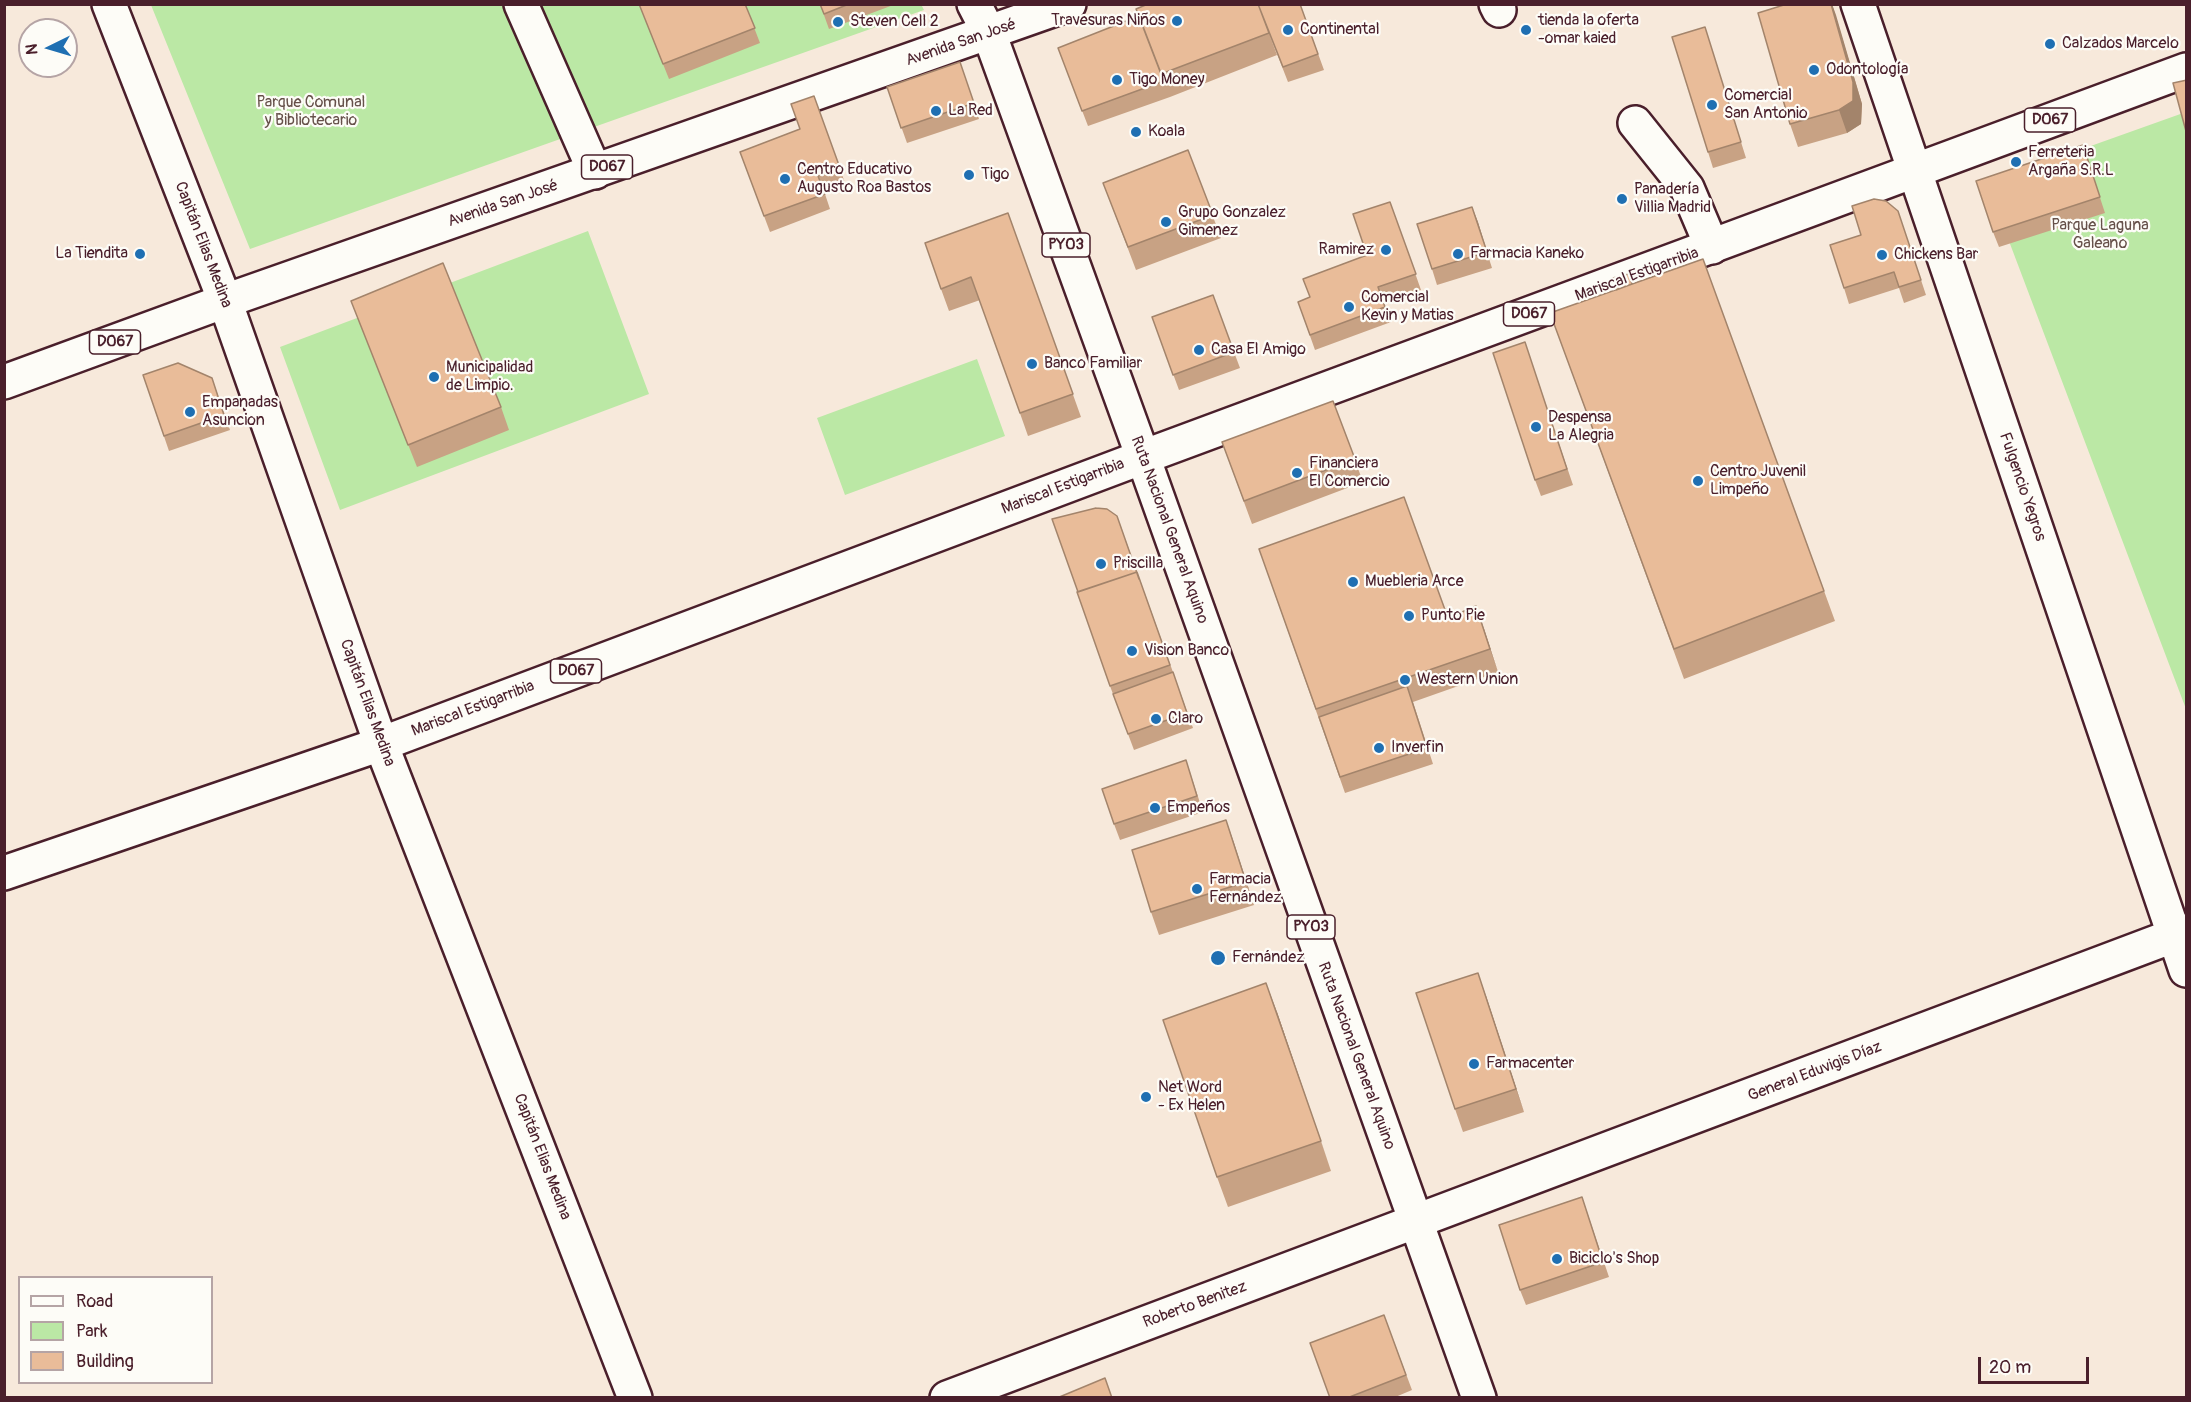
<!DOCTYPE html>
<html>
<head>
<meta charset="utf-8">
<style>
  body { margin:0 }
  #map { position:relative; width:2191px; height:1402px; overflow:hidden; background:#f7e9db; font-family:Pangolin,sans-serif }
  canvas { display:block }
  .frame { position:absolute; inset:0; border:6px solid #4a1f2b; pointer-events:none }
  .legend { position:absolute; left:18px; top:1276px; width:195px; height:108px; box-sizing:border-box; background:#fdfcf7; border:2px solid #b5a4a5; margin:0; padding:8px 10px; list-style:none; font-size:18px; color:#4a1f2b }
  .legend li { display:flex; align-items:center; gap:12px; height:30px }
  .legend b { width:30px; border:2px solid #b5a4a5 }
  .north { position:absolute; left:18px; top:18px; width:60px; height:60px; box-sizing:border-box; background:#fdfcf7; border:2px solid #b5a4a5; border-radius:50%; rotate:265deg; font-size:16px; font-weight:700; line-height:24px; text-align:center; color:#4a1f2b }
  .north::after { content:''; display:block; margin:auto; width:21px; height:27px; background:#1f6fb2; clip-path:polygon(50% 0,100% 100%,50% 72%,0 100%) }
  .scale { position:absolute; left:1978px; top:1357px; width:111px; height:27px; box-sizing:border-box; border:3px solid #4a1f2b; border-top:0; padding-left:8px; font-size:18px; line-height:21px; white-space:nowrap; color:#4a1f2b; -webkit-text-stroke:4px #fdfcf7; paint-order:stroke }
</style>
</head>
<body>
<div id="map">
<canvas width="2191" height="1402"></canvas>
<div class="frame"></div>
<ul class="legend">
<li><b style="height:8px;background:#fdfcf7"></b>Road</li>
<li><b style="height:16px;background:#bbe8a5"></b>Park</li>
<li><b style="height:16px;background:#e9bc99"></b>Building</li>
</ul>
<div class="north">N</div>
<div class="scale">20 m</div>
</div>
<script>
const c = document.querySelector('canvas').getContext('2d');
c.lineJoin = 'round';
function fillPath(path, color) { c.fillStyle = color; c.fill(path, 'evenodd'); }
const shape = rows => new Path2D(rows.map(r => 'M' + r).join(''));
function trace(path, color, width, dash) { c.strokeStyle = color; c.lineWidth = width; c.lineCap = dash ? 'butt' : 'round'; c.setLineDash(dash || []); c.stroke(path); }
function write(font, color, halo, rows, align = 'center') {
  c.font = font + ' Pangolin,sans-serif'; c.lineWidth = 4.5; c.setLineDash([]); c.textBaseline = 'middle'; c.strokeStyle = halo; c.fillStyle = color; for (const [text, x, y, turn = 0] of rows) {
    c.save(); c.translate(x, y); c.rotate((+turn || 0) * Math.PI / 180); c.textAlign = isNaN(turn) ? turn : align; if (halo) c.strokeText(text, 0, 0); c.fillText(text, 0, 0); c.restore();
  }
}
fillPath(shape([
  [921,4,924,10,250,249,151,5],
  [2186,112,2186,709,1987,183],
  [588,231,649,394,340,510,280,347],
  [977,359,1005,436,845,495,817,418]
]), '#bbe8a5');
const minor = shape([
  [109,4,225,301,381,744,635,1398],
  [521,4,595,172],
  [1496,4,1499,10],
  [1858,4,2186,970],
  [1635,123,1687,188,1712,247],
  [947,1398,2186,931]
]);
const major = shape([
  [4,382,225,301,1069,4],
  [4,873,381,744,1143,457,2186,70]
]);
const highway = shape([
  [974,4,989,33,1143,457,1479,1398]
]);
trace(minor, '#4a1f2b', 38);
trace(major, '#4a1f2b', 38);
trace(highway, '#4a1f2b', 38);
trace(minor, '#fdfcf7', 33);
trace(major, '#fdfcf7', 33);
trace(highway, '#fdfcf7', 33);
fillPath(shape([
  [639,4,745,4,760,43,669,79],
  [820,4,896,4,829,29],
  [1300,4,1324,70,1288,82,1270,36,1277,55,1170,97,1088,126,1058,48],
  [1787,4,1832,4,1862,104,1861,124,1847,133,1798,147,1790,124],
  [1705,27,1746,158,1713,168,1708,152],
  [960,62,979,119,907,143,887,87],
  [814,96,845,183,824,191,830,209,770,232,740,152,800,129],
  [1188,150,1221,238,1136,270,1103,183],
  [2088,161,2105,213,1999,247,1993,232],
  [1390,202,1421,290,1383,302,1391,322,1315,350,1298,302,1310,297,1303,279,1367,255],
  [1472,207,1492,268,1437,285,1432,269],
  [1898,211,1926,295,1904,303,1899,288,1849,304,1844,288,1861,235],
  [1008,213,1081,417,1028,436,980,300,949,311,941,289],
  [1703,259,1835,621,1684,679,1550,313],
  [351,301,501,407,509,430,417,467],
  [1152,317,1234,352,1240,368,1179,390],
  [1530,358,1573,485,1541,496,1535,480],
  [143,375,212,378,230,430,169,451],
  [1333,401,1363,482,1252,524,1222,442],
  [1117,516,1193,728,1134,750,1110,686],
  [1259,549,1448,617,1484,629,1498,672,1413,702,1433,764,1345,793],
  [1186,760,1203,812,1120,840,1114,824],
  [1226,820,1254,905,1159,935,1151,912],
  [1486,996,1524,1112,1463,1132,1455,1109],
  [1277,1012,1331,1171,1228,1207,1217,1177],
  [1582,1197,1609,1277,1526,1305,1520,1290],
  [1384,1315,1412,1390,1393,1398,1330,1398]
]), '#c8a284');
fillPath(shape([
  [1831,4,1832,4,1836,15,1862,104,1861,124,1847,133,1839,110],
  [1472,207,1478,222,1492,268,1487,252],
  [1476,606,1484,629,1498,672,1490,649],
  [1226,820,1234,843,1254,905,1246,882],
  [1478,973,1486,996,1524,1112,1516,1089],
  [1266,983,1277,1012,1331,1171,1321,1141]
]), '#a3846b');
const building = shape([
  [639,4,745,4,755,28,663,64,639,4],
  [820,4,849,4,824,14,820,4],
  [1148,4,1258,4,1269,33,1161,74,1136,9,1148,4],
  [1258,4,1300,4,1318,54,1283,67,1258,4],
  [1787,4,1831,4,1853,82,1853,101,1839,110,1790,124,1758,13,1787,4],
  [1139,16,1164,81,1082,111,1058,48,1139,16],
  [1705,27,1741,142,1708,152,1672,37,1705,27],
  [960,62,974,103,901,128,887,87,960,62],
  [2187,80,2187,135,2173,83,2187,80],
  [814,96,840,168,818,176,825,194,764,216,740,152,800,129,791,104,814,96],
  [2083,145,2100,197,1993,232,1976,181,2083,145],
  [1188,150,1213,215,1128,247,1103,183,1188,150],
  [1874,199,1886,201,1898,211,1921,280,1899,287,1894,272,1844,288,1830,245,1861,235,1852,206,1874,199],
  [1390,202,1416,274,1378,287,1385,307,1310,335,1298,302,1310,297,1303,279,1367,255,1353,214,1390,202],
  [1472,207,1487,252,1432,269,1417,224,1472,207],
  [1008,213,1073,394,1020,413,971,277,941,289,925,243,1008,213],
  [1703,259,1824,591,1674,649,1550,313,1703,259],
  [443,263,501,407,408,445,351,301,443,263],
  [1629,274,1632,284,1616,290,1613,278,1629,274],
  [1213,295,1234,352,1173,375,1152,317,1213,295],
  [1525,342,1567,469,1535,480,1493,353,1525,342],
  [178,363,212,378,224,415,164,436,143,375,178,363],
  [1333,401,1355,459,1244,501,1222,442,1333,401],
  [1404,497,1448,618,1476,606,1490,649,1316,709,1259,549,1404,497],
  [1096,508,1107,509,1117,516,1139,579,1137,572,1078,592,1052,519,1096,508],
  [1137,572,1170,665,1110,686,1077,592,1137,572],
  [1173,672,1187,713,1128,734,1113,694,1173,672],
  [1407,686,1427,748,1340,777,1319,717,1407,686],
  [1186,760,1197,796,1114,824,1102,789,1186,760],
  [1226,820,1246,882,1151,912,1132,850,1226,820],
  [1478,973,1516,1089,1455,1109,1416,993,1478,973],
  [1266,983,1321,1141,1217,1177,1163,1020,1266,983],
  [1582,1197,1603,1262,1520,1290,1499,1225,1582,1197],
  [1384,1315,1406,1375,1347,1398,1330,1398,1310,1343,1384,1315],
  [1105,1378,1112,1398,1057,1398,1105,1378]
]);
fillPath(building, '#e9bc99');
trace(building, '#a3846b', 1.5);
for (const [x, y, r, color] of [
  [1177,21,6,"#1f6fb2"],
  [838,22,6,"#1f6fb2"],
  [1288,30,6,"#1f6fb2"],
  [1526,30,6,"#1f6fb2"],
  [2050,44,6,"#1f6fb2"],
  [1814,70,6,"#1f6fb2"],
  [1117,80,6,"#1f6fb2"],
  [1712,105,6,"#1f6fb2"],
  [936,111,6,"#1f6fb2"],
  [1136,132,6,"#1f6fb2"],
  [2016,162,6,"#1f6fb2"],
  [969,175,6,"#1f6fb2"],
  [785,179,6,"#1f6fb2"],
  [1622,199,6,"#1f6fb2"],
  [1166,222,6,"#1f6fb2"],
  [1386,250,6,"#1f6fb2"],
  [140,254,6,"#1f6fb2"],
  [1458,254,6,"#1f6fb2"],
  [1882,255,6,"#1f6fb2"],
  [1349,307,6,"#1f6fb2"],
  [1199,350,6,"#1f6fb2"],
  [1032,364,6,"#1f6fb2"],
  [434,377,6,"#1f6fb2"],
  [190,412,6,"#1f6fb2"],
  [1536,427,6,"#1f6fb2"],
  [1297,473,6,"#1f6fb2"],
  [1698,481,6,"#1f6fb2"],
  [1101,564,6,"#1f6fb2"],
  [1353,582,6,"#1f6fb2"],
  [1409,616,6,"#1f6fb2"],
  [1132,651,6,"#1f6fb2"],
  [1405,680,6,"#1f6fb2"],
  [1156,719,6,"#1f6fb2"],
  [1379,748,6,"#1f6fb2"],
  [1155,808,6,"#1f6fb2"],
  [1197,889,6,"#1f6fb2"],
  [1218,958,8,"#1f6fb2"],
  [1474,1064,6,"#1f6fb2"],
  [1146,1097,6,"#1f6fb2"],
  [1557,1259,6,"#1f6fb2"]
]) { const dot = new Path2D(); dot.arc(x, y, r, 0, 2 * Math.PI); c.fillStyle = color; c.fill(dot); trace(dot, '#fdfcf7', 2); }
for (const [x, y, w] of [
  [2050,120,51],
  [607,167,51],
  [1066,245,48],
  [1529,314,51],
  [115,342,51],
  [576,671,51],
  [1311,927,48]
]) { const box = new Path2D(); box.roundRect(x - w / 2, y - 12, w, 24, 4.5); c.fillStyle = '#fdfcf7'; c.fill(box); trace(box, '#4a1f2b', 1.5); }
write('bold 15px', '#4a1f2b', null, [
  ["D067",2050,120],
  ["D067",607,167],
  ["PY03",1066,245],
  ["D067",1529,314],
  ["D067",115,342],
  ["D067",576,671],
  ["PY03",1311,927]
]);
write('16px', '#4a1f2b', '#fdfcf7', [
  ["Travesuras Niños",1165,21,"right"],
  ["tienda la oferta",1538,21],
  ["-omar kaied",1538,39],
  ["Steven Cell 2",850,22],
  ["Continental",1300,30],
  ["Calzados Marcelo",2062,44],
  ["Odontología",1826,70],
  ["Tigo Money",1129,80],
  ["Comercial",1724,96],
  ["San Antonio",1724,114],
  ["La Red",948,111],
  ["Koala",1148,132],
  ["Ferreteria",2028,153],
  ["Argaña S.R.L",2028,171],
  ["Centro Educativo",797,170],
  ["Augusto Roa Bastos",797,188],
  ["Tigo",981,175],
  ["Panadería",1634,190],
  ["Villia Madrid",1634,208],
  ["Grupo Gonzalez",1178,213],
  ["Gimenez",1178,231],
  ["Ramirez",1374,250,"right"],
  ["La Tiendita",128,254,"right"],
  ["Farmacia Kaneko",1470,254],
  ["Chickens Bar",1894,255],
  ["Comercial",1361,298],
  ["Kevin y Matias",1361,316],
  ["Casa El Amigo",1211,350],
  ["Banco Familiar",1044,364],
  ["Municipalidad",446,368],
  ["de Limpio.",446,386],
  ["Empanadas",202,403],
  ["Asuncion",202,421],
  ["Despensa",1548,418],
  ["La Alegria",1548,436],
  ["Financiera",1309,464],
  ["El Comercio",1309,482],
  ["Centro Juvenil",1710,472],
  ["Limpeño",1710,490],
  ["Priscilla",1113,564],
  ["Muebleria Arce",1365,582],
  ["Punto Pie",1421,616],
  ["Vision Banco",1144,651],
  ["Western Union",1417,680],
  ["Claro",1168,719],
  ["Inverfin",1391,748],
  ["Empeños",1167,808],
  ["Farmacia",1209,880],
  ["Fernández",1209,898],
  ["Fernández",1232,958],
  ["Farmacenter",1486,1064],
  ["Net Word",1158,1088],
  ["- Ex Helen",1158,1106],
  ["Biciclo's Shop",1569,1259]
], 'left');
write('16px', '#4a1f2b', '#fdfcf7', [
  ["Avenida San José",961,43,-19],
  ["Avenida San José",503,204,-19],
  ["Capitán Elias Medina",203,245,69],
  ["Mariscal Estigarribia",1637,275,-20],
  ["Mariscal Estigarribia",1063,487,-21],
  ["Fulgencio Yegros",2022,487,71],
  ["Ruta Nacional General Aquino",1169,530,70],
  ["Capitán Elias Medina",367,703,70],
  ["Mariscal Estigarribia",473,709,-21],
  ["Ruta Nacional General Aquino",1356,1056,70],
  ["General Eduvigis Díaz",1815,1072,-21],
  ["Capitán Elias Medina",542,1157,69],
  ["Roberto Benitez",1195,1305,-20]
]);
write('16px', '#66514a', '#fdfcf7', [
  ["Parque Comunal",311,103],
  ["y Bibliotecario",311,121],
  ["Parque Laguna",2100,226],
  ["Galeano",2100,244]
]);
</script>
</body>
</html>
